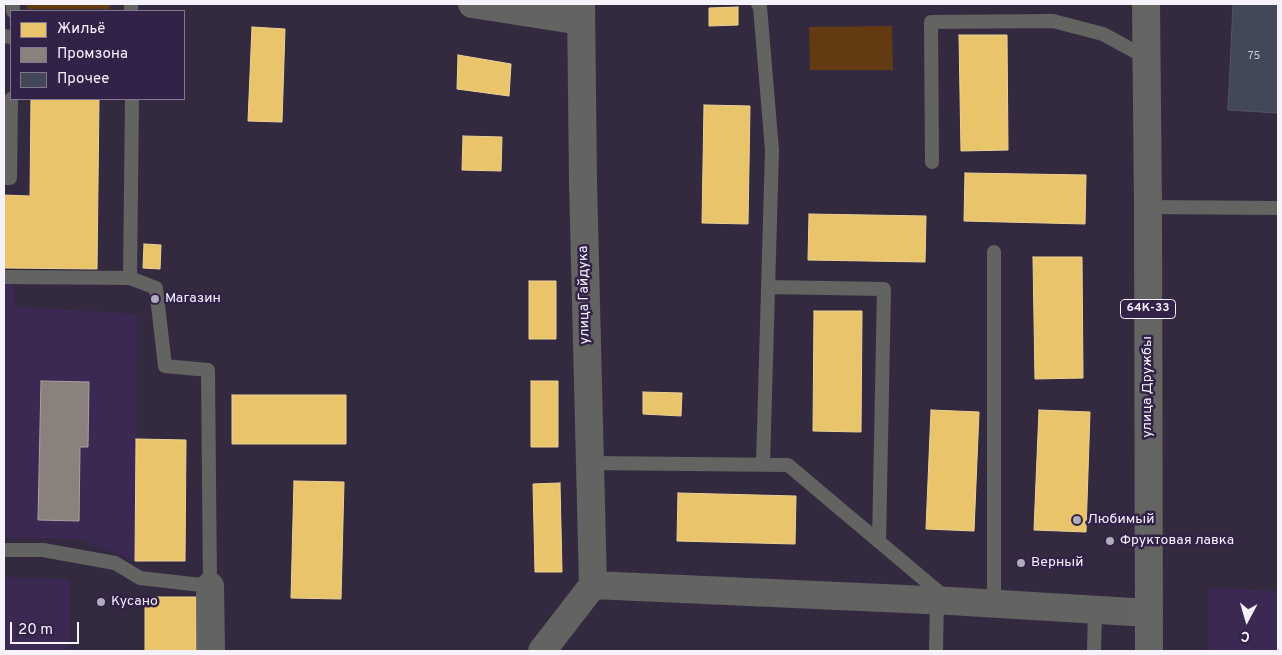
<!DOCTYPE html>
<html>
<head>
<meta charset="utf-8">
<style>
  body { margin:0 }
  #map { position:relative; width:1282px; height:655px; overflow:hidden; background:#342a40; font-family:Overpass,sans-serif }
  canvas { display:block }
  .frame { position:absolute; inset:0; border:5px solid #f5f2fc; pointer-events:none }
  .legend { position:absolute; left:10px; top:10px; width:175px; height:90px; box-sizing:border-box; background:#332248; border:1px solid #817590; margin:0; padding:6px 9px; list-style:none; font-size:15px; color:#f5f2fc }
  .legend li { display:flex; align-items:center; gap:10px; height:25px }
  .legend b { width:25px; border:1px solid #817590 }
  .north { position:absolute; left:1222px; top:595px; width:50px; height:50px; -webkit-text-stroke:4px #332248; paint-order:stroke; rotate:186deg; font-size:14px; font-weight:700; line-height:20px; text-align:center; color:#f5f2fc }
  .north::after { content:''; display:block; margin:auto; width:18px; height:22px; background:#f5f2fc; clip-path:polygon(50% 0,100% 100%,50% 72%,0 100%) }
  .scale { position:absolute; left:10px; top:622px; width:69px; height:22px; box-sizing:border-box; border:2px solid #f5f2fc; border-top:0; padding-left:6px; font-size:15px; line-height:18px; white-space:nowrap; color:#f5f2fc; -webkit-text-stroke:4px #332248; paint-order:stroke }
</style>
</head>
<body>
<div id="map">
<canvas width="1282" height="655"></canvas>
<div class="frame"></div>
<ul class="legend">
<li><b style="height:14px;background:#e9c46a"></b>Жильё</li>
<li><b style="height:14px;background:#8a817c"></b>Промзона</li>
<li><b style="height:14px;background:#434858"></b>Прочее</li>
</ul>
<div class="north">С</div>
<div class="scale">20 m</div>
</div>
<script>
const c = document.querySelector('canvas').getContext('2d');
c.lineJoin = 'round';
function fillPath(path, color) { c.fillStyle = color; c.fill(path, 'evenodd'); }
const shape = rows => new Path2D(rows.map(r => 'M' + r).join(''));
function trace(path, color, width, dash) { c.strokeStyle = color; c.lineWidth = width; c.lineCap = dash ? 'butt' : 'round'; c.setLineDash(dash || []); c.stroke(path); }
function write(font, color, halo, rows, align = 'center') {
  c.font = font + ' Overpass,sans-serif'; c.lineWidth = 5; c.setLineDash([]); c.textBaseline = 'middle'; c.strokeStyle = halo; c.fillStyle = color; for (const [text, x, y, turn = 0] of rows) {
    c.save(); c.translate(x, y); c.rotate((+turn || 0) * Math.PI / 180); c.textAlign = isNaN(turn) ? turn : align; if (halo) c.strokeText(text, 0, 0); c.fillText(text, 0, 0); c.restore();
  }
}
fillPath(shape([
  [4,283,13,283,15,307,137,314,135,561,80,539,4,537],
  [4,578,70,579,69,651,4,651],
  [1208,588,1278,591,1278,651,1208,651]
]), '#3c2953');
fillPath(shape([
  [27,4,110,4,110,9,27,9],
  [892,26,893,70,810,70,809,27]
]), '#633a11');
const homes = shape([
  [738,7,738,25,709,26,709,8,738,7],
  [252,27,285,29,282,122,248,121,252,27],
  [959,35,1007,35,1008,150,961,151,959,35],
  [458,55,511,64,509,96,457,89,458,55],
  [31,99,99,99,97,269,4,268,4,195,30,196,31,99],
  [704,105,750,106,748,224,702,223,704,105],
  [463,136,502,137,501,171,462,170,463,136],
  [965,173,1086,175,1085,224,964,221,965,173],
  [809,214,926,216,925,262,808,260,809,214],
  [144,244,161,245,160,269,143,268,144,244],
  [1033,257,1082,257,1083,378,1035,379,1033,257],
  [529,281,556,281,556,339,529,339,529,281],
  [814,311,862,311,861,432,813,431,814,311],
  [531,381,558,381,558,447,531,447,531,381],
  [643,392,682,393,681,416,643,414,643,392],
  [232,395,346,395,346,444,232,444,232,395],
  [931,410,979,412,974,531,926,529,931,410],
  [1039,410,1090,412,1086,532,1034,530,1039,410],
  [136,439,186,440,185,561,135,561,136,439],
  [294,481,344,482,341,599,291,598,294,481],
  [560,483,562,572,535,572,533,484,560,483],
  [678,493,796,496,795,544,677,541,678,493],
  [145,597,196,597,196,651,145,651,145,597]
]);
fillPath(homes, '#e9c46a');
trace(homes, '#edd296', 1);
const industry = shape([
  [41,381,89,382,88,447,80,447,79,521,38,520,41,381]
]);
fillPath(industry, '#8a817c');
trace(industry, '#aaa3a2', 1);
const building = shape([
  [1233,4,1278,4,1278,113,1228,110,1233,4]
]);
fillPath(building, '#434858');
trace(building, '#525464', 1);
trace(shape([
  [131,4,131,11],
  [758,4,760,7,772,150,763,464],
  [13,11,13,4],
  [4,36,11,37],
  [932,162,931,22,1053,21,1103,34,1147,58],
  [4,178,10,178,11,99],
  [1148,207,1278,208],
  [4,277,130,278,132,99],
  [768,287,884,289,879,542],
  [589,463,788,465,946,598],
  [4,550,43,550,115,563,140,578,210,586,208,370,165,366,156,288,130,278],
  [994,604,994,252],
  [936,651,937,601],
  [1094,651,1095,610]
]), '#636361', 14);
trace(shape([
  [472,4,581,21],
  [581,4,583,182,593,585],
  [593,585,950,601,1149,613],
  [210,586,211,651],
  [542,651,593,585]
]), '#636361', 28);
trace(shape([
  [1146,4,1148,207,1149,651]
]), '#646463', 28);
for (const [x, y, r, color] of [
  [155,299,5,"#b1acba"],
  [1077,520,5,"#b1acba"],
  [1110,541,5,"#b1acba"],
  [1021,563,5,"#b1acba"],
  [101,602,5,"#b1acba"]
]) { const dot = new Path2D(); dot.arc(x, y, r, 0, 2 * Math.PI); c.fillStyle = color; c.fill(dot); trace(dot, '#332248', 2); }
write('11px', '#c8c8d3', null, [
  ["75",1254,57]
]);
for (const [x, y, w] of [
  [1148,309,55]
]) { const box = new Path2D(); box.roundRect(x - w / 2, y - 9.5, w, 19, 4); c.fillStyle = '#332248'; c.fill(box); trace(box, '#f5f2fc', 1); }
write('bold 12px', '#f5f2fc', null, [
  ["64К-33",1148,309]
]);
write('14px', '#f5f2fc', '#332248', [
  ["улица Гайдука",585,295,-91],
  ["улица Дружбы",1148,387,-90]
]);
write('14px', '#f5f2fc', '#332248', [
  ["Магазин",165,299],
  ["Любимый",1087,520],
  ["Фруктовая лавка",1120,541],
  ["Верный",1031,563],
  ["Кусано",111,602]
], 'left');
</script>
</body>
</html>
